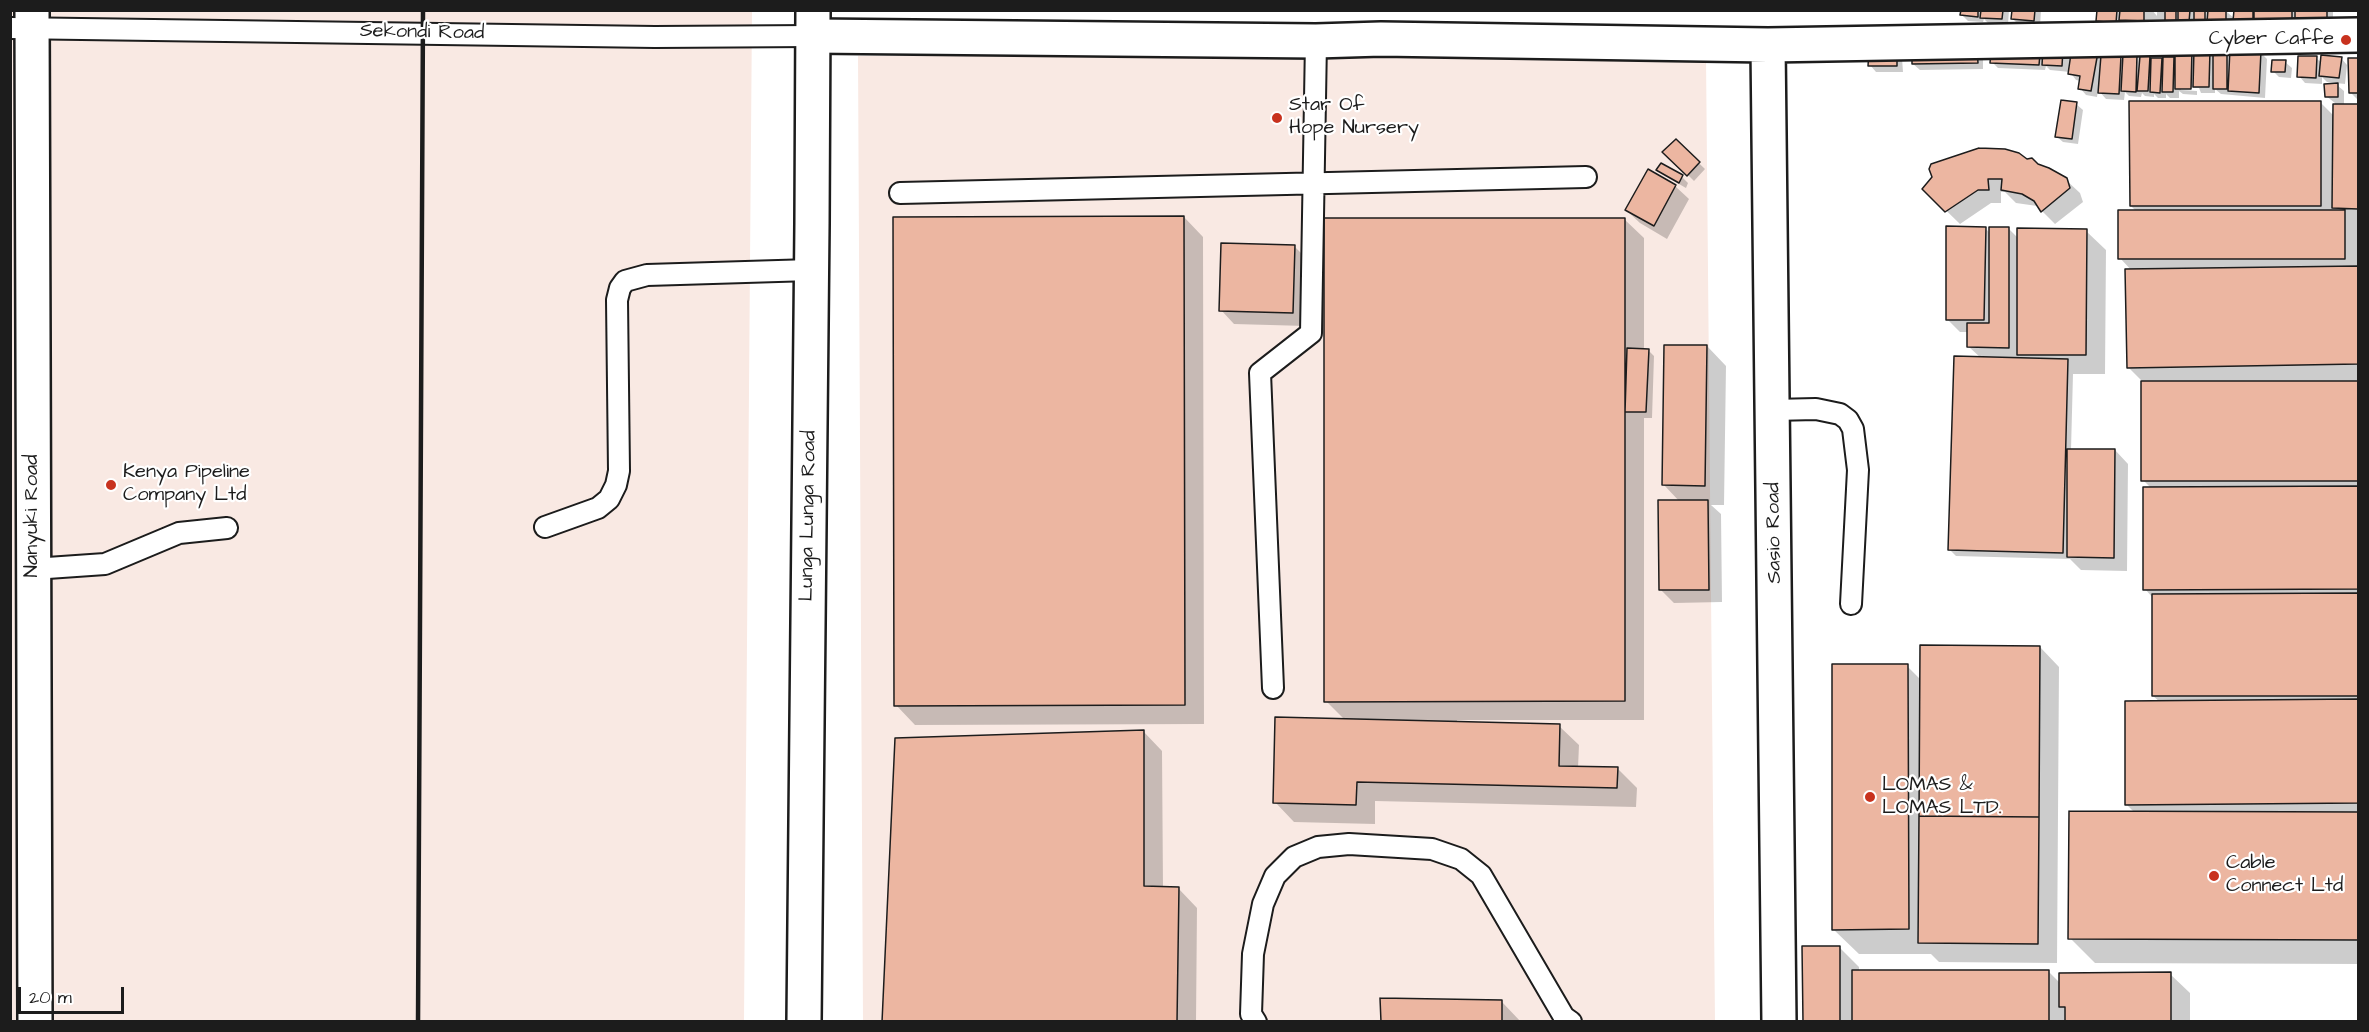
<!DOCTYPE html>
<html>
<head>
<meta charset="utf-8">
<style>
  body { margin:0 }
  #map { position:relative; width:2369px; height:1032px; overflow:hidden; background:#fff; font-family:"Architects Daughter",sans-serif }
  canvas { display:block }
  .frame { position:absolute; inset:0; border:12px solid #1c1c1c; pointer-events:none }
  .scale { position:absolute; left:18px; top:987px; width:106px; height:27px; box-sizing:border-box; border:3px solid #1c1c1c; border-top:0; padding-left:8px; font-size:18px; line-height:21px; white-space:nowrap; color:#1c1c1c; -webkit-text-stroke:4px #fff; paint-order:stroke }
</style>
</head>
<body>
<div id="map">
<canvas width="2369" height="1032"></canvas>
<div class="frame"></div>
<div class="scale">20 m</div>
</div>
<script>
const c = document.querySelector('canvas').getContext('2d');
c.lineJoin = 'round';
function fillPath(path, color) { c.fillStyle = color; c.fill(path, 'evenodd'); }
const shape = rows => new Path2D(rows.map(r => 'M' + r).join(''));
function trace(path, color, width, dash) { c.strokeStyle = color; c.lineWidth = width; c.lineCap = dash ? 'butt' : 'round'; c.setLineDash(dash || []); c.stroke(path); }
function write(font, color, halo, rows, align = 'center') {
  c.font = font + ' "Architects Daughter",sans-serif'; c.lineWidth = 4.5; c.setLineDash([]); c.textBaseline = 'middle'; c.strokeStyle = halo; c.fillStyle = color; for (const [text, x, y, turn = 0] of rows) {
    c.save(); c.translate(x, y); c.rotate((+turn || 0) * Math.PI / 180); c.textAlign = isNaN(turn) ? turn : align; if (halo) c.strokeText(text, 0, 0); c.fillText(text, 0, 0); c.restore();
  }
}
fillPath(shape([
  [10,11,752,11,744,1021,11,1021],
  [1350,55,1706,57,1715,1021,863,1021,858,56]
]), '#f9e9e3');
fillPath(shape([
  [1962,10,2009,10,2008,25,1988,23,1984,19,1983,22,1968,21,1962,15],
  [2013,10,2041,10,2040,27,2019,25,2013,19],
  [2099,10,2152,10,2157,16,2157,10,2163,10,2166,14,2166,10,2232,10,2227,12,2235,19,2235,10,2333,10,2333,28,2241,27,2232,18,2231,29,2127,26,2123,21,2122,28,2104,27,2098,21],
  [2045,51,2098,53,2102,57,2120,58,2124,62,2137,55,2141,60,2149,57,2161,60,2164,63,2173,59,2177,62,2191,52,2195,56,2210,52,2214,56,2226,53,2231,58,2260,52,2267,59,2265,98,2221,94,2215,89,2215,93,2201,93,2199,88,2181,87,2181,90,2197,91,2197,95,2183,94,2179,91,2179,98,2170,98,2166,94,2166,98,2158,98,2154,94,2154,97,2145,96,2142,93,2141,97,2129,96,2125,92,2124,100,2106,99,2098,90,2097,97,2086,95,2080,88,2081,81,2076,80,2070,72,2050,70,2046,66,2045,70,1998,68,1992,62,2040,55,2044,60],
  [1983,57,1983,69,1920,70,1913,64],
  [1902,58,1903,72,1876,72,1870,65],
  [2316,58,2322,63,2341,58,2347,65,2345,84,2327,82,2322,77,2322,84,2305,83,2299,76],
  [2350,60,2358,60,2358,100,2350,92],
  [2285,62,2292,68,2291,78,2279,77,2273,71],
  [2337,85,2344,91,2344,105,2358,105,2358,964,2095,963,2070,938,2135,813,2127,805,2160,702,2153,696,2153,598,2145,589,2151,488,2143,480,2142,381,2128,367,2132,271,2120,258,2137,212,2131,206,2320,102,2335,117,2335,103,2326,96],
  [2076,104,2083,110,2078,144,2063,142,2056,136],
  [1676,141,1705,169,1694,181,1665,152],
  [2038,166,2066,180,2080,193,2083,202,2055,224,2037,206,2016,203,2005,192,2001,192,2001,203,1991,203,1960,224,1924,189],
  [1658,170,1682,177,1688,183,1686,188,1665,176],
  [1675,186,1689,199,1667,239,1640,223,1626,210],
  [1184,217,1203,237,1204,724,915,725,896,705],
  [1624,219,1644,238,1644,350,1648,350,1654,356,1652,418,1644,418,1644,720,1457,720,1457,723,1559,726,1579,745,1578,768,1617,768,1637,788,1636,807,1375,801,1375,824,1294,822,1275,802,1345,720,1326,701],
  [1985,228,1990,233,2008,228,2019,239,2086,231,2106,250,2105,374,2073,374,2071,450,2115,450,2128,464,2127,571,2081,570,2070,559,1956,556,1950,550,1981,358,1969,347,1969,332,1960,332,1947,319],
  [1294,246,1308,260,1306,326,1234,324,1221,310],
  [1707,346,1726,366,1724,505,1711,505,1721,514,1722,602,1674,603,1661,590,1680,502,1664,485],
  [2040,647,2059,667,2057,963,1939,962,1931,954,1859,954,1834,930,1907,666,1921,680],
  [1143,731,1162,751,1163,888,1178,888,1197,908,1196,1022,883,1022],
  [1839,947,1859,967,1859,972,2048,971,2060,983,2170,974,2190,993,2190,1022,1804,1022],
  [1502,1002,1521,1022,1382,1022]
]), '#0003');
const building = shape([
  [1961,10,1978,10,1978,17,1960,15,1961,10],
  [1981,10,2003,10,2002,19,1980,18,1981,10],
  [2012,10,2035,10,2034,21,2011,19,2012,10],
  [2097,10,2117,10,2116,23,2096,21,2097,10],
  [2120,10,2144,10,2144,21,2119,20,2120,10],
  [2165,10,2176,10,2176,23,2165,24,2165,10],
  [2178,10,2190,10,2189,22,2178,22,2178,10],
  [2194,10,2205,10,2205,24,2194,24,2194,10],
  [2208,10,2226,10,2226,24,2207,22,2208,10],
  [2234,10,2253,10,2253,22,2233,21,2234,10],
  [2254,10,2292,10,2292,21,2254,21,2254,10],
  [2295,10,2327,10,2327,22,2295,21,2295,10],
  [2072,47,2098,52,2091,91,2078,89,2080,76,2068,74,2072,47],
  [1912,49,1977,49,1978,63,1912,64,1912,49],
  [2043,49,2063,50,2062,66,2042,65,2043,49],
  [2230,49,2261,51,2259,93,2228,91,2230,49],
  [1869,50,1897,50,1897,66,1868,66,1869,50],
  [2175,50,2192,50,2191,89,2175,89,2175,50],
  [2194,50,2210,50,2209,87,2193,87,2194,50],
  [1991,51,2040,54,2039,65,1990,63,1991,51],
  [2213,51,2227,52,2227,89,2213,89,2213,51],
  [2123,54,2137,54,2136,92,2121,91,2123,54],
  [2101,55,2121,56,2119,94,2098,93,2101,55],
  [2321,55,2342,57,2339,78,2319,76,2321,55],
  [2140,56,2150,56,2148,91,2137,91,2140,56],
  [2298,56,2317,56,2316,78,2297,77,2298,56],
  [2163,57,2174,57,2173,92,2162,92,2163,57],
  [2151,58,2162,58,2160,93,2150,92,2151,58],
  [2348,58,2358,58,2358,93,2349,93,2348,58],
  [2272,60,2286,60,2285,72,2271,72,2272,60],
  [2338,83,2338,97,2325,97,2324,84,2338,83],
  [2061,100,2077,102,2072,139,2055,137,2061,100],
  [2129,101,2321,101,2321,206,2130,206,2129,101],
  [2333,104,2358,104,2358,209,2332,208,2333,104],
  [1676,139,1700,162,1687,176,1662,152,1676,139],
  [1979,148,2005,149,2019,153,2027,159,2032,158,2038,164,2049,168,2067,178,2070,188,2041,212,2034,201,2022,194,2001,190,2002,179,1988,179,1989,190,1978,190,1945,212,1922,189,1932,177,1929,169,1931,164,1979,148],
  [1661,163,1683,175,1679,183,1656,170,1661,163],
  [1648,169,1676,185,1654,226,1625,210,1648,169],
  [2118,210,2345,210,2345,259,2118,259,2118,210],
  [1184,216,1185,705,894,706,893,217,1184,216],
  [1324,218,1625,218,1625,701,1324,702,1324,218],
  [1946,226,1986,227,1984,320,1946,320,1946,226],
  [1989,227,2009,227,2009,348,1967,347,1967,323,1989,323,1989,227],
  [2017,228,2087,229,2086,355,2017,355,2017,228],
  [1221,243,1295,245,1293,313,1219,311,1221,243],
  [2358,266,2358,364,2127,368,2125,269,2358,266],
  [1664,345,1707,345,1705,486,1662,485,1664,345],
  [1627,348,1649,349,1646,412,1625,412,1627,348],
  [1954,356,2068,359,2063,553,1948,550,1954,356],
  [2141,381,2358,381,2358,481,2141,481,2141,381],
  [2067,449,2115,449,2114,558,2067,557,2067,449],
  [2358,486,2358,589,2143,590,2143,487,2358,486],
  [1658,500,1708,500,1709,590,1659,590,1658,500],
  [2358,593,2358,696,2152,696,2152,594,2358,593],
  [1920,645,2040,646,2039,817,1919,816,1920,645],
  [1832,664,1908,664,1909,929,1832,930,1832,664],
  [2358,699,2358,803,2125,805,2125,701,2358,699],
  [1275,717,1560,724,1559,766,1618,767,1617,788,1357,782,1356,805,1273,803,1275,717],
  [1144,730,1144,886,1179,887,1177,1022,882,1022,895,738,1144,730],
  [2069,811,2358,812,2358,940,2068,939,2069,811],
  [1919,816,2039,817,2038,944,1918,943,1919,816],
  [1802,946,1840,946,1840,1022,1803,1022,1802,946],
  [1852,970,2049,970,2049,1022,1852,1022,1852,970],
  [2171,972,2171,1022,2065,1022,2065,1007,2059,1007,2059,973,2171,972],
  [1380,998,1502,1000,1502,1022,1381,1022,1380,998]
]);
fillPath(building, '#ecb6a1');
trace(building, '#1c1c1c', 1.5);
const lane = shape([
  [10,28,655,37,813,36],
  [900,193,1586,177],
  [1773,410,1816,409,1840,414,1848,420,1853,429,1858,470,1851,604],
  [545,527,598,508,609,499,616,485,619,471,617,300,620,288,625,281,647,275,811,270],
  [33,569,105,564,179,533,227,528],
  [1273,688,1260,373,1311,333,1316,41],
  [1256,1022,1251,1014,1253,954,1263,904,1275,876,1294,857,1318,847,1349,844,1432,849,1461,859,1481,875,1564,1017,1571,1022]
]);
const street = shape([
  [32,10,35,1022],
  [813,36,1316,41,1381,39,1768,45,2358,35],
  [1768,45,1779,1022]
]);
const secondary = shape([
  [804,1022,812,224,813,10]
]);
trace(lane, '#1c1c1c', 24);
trace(street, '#1c1c1c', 38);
trace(secondary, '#1c1c1c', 38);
trace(lane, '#fff', 20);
trace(street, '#fff', 33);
trace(secondary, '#fff', 33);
trace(shape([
  [418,1022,423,10]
]), '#1c1c1c', 4.5);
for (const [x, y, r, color] of [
  [2346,40,6,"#c8321e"],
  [1277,118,6,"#c8321e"],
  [111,485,6,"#c8321e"],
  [1870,797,6,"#c8321e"],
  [2214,876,6,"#c8321e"]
]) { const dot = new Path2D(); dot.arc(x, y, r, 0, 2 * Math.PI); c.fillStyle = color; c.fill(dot); trace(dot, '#fff', 2); }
write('20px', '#1c1c1c', '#fff', [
  ["Sekondi Road",422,33,1],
  ["Nanyuki Road",33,516,-90],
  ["Lunga Lunga Road",809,516,-89],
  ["Sasio Road",1775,533,-91]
]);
write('20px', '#1c1c1c', '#fff', [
  ["Cyber Caffe",2334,40,"right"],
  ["Star Of",1289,106],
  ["Hope Nursery",1289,129],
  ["Kenya Pipeline",123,473],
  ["Company Ltd",123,496],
  ["LOMAS &",1882,786],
  ["LOMAS LTD.",1882,809],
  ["Cable",2226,864],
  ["Connect Ltd",2226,887]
], 'left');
</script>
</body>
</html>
